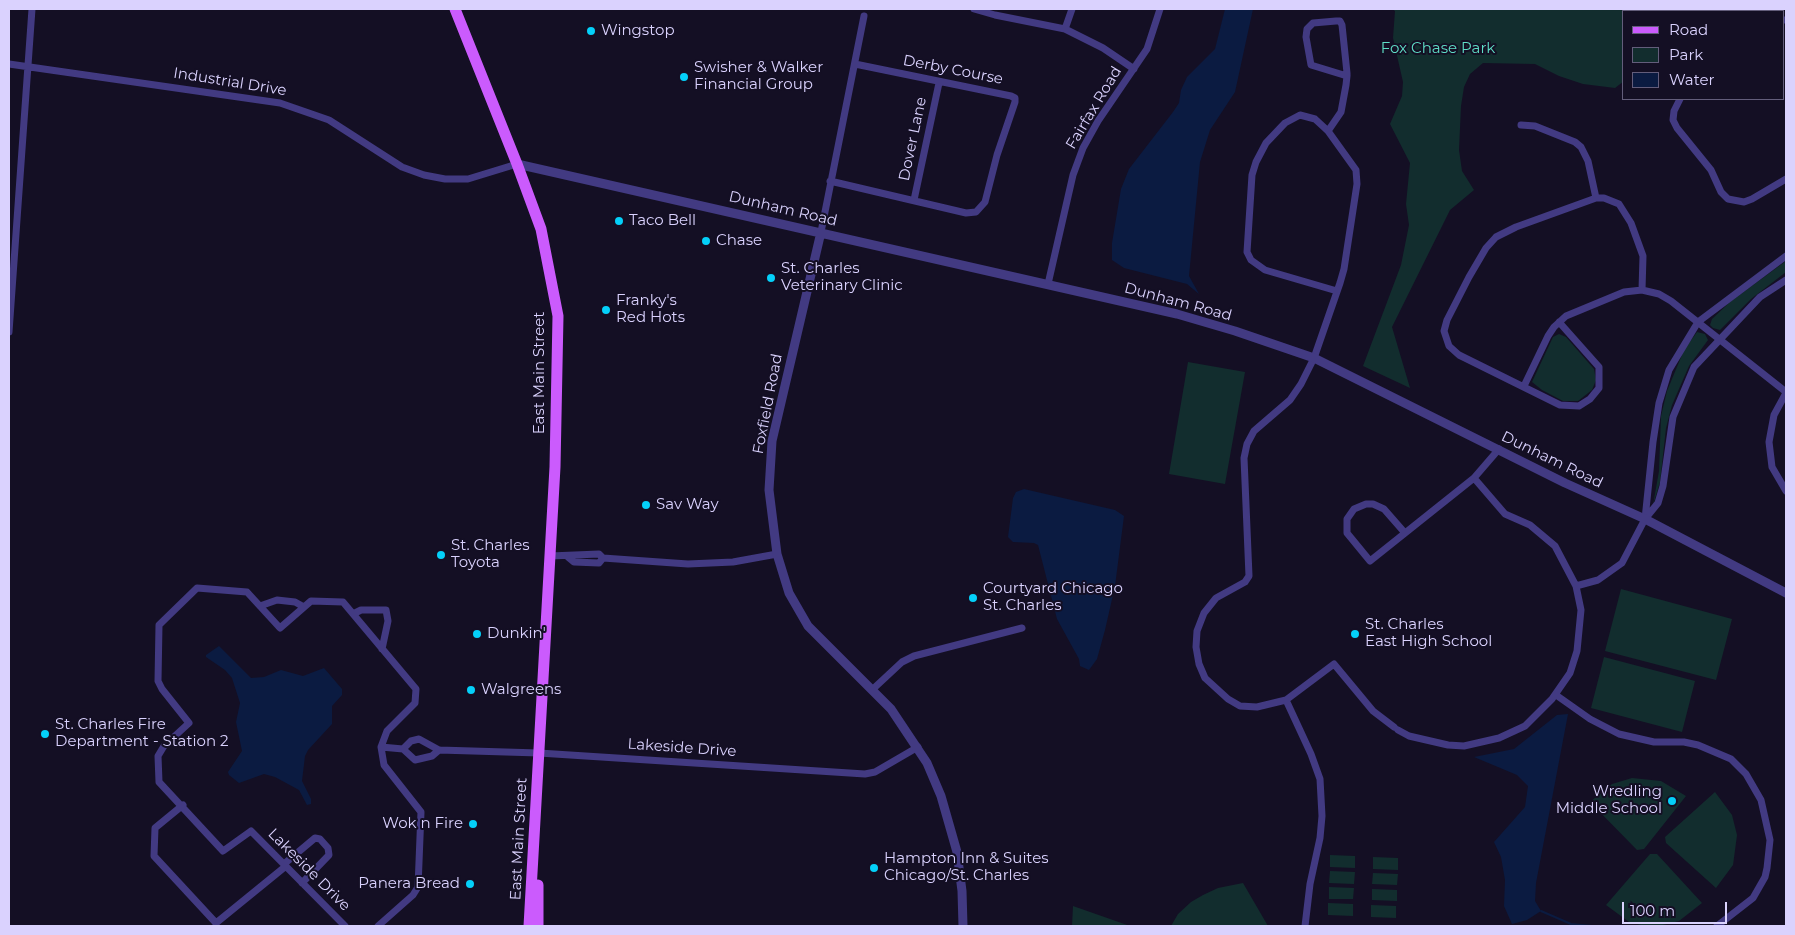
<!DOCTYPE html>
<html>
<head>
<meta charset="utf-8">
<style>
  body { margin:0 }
  #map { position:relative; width:1795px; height:935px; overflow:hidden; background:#140f24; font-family:Montserrat,sans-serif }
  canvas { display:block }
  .frame { position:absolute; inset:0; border:10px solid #dad2fe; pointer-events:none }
  .legend { position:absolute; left:1622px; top:10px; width:162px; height:90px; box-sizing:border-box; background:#140f24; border:1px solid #635d7b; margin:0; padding:6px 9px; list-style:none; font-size:15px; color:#dad2fe }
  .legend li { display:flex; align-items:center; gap:10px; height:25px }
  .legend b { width:25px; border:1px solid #635d7b }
  .scale { position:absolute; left:1622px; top:902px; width:105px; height:22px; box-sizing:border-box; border:2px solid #dad2fe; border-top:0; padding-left:6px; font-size:15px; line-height:18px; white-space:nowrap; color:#dad2fe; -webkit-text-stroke:4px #140f24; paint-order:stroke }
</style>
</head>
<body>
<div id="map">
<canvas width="1795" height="935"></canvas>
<div class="frame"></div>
<ul class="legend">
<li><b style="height:6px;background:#cb5bfd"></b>Road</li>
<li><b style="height:14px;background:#122d2e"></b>Park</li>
<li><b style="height:14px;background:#0b1b41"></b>Water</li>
</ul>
<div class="scale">100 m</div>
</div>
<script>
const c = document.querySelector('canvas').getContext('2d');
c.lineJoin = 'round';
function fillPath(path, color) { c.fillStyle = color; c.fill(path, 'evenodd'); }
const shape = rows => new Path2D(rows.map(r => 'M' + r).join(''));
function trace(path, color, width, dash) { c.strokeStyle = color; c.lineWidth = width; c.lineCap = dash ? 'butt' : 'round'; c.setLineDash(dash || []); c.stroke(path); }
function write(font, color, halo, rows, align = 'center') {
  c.font = font + ' Montserrat,sans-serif'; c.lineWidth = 4; c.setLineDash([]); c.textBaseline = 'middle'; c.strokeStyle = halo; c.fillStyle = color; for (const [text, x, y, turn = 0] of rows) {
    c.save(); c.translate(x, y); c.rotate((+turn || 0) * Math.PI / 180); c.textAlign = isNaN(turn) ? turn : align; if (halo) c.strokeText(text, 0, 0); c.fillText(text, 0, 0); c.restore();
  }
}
fillPath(shape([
  [1392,9,1646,9,1648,11,1698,9,1695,11,1624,11,1624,81,1615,88,1583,84,1559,76,1535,64,1483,63,1470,74,1464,87,1461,106,1459,150,1462,171,1474,190,1450,210,1392,327,1410,388,1363,366,1401,265,1409,225,1406,204,1410,163,1390,124,1402,96,1403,82,1393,38,1395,11],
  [1786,261,1786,272,1751,299,1720,330,1713,328,1710,325,1712,319,1730,302],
  [1697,332,1705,334,1708,340,1689,366,1672,405,1666,428,1660,482,1653,505,1659,471,1661,416,1667,391,1684,350],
  [1559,334,1566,337,1594,369,1596,380,1592,390,1578,401,1563,401,1542,390,1532,382,1553,337],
  [1188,362,1245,372,1225,484,1169,474],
  [1621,589,1732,619,1716,680,1605,651],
  [1604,657,1695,681,1682,732,1591,708],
  [1632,778,1661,781,1686,796,1644,849,1637,850,1590,802,1612,784],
  [1715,792,1732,815,1737,835,1733,865,1716,888,1666,843,1665,837],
  [1650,854,1657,854,1702,903,1679,921,1659,926,1641,925,1629,922,1606,905],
  [1330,855,1355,856,1355,868,1330,867],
  [1373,857,1398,858,1398,870,1373,869],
  [1330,871,1355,872,1354,884,1329,883],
  [1373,873,1398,874,1397,885,1372,884],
  [1243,883,1268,926,1171,926,1178,914,1191,902,1203,895,1218,888],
  [1329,887,1354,888,1353,899,1329,899],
  [1372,889,1397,890,1397,901,1372,900],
  [1328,903,1353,904,1353,916,1328,915],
  [1371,905,1396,906,1396,918,1371,917],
  [1073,906,1130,926,1072,926]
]), '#122d2e');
fillPath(shape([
  [1225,9,1253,9,1235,92,1210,130,1200,162,1189,276,1199,294,1187,284,1124,268,1112,260,1112,243,1121,189,1129,169,1173,112,1179,103,1181,90,1187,77,1215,49],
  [1024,489,1115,510,1124,516,1115,586,1105,630,1097,659,1089,670,1080,666,1079,659,1057,619,1038,545,1034,543,1013,542,1008,537,1013,498,1016,492],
  [219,646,251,678,264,677,281,670,303,676,324,668,342,689,342,695,332,706,332,724,308,750,305,756,302,781,311,799,311,804,307,805,299,790,275,777,264,774,239,783,229,775,228,772,242,751,236,722,240,703,232,678,225,670,206,657,206,655],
  [1568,714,1536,883,1535,901,1541,911,1527,920,1512,924,1504,906,1505,880,1501,857,1494,842,1525,807,1528,786,1517,775,1474,757,1514,749,1557,715]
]), '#0b1b41');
trace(shape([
  [1541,911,1571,924,1592,926]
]), '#0b1b41', 2);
trace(shape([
  [974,9,995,15,1065,29,1103,48,1134,69],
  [1784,20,1786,20],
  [1065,29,1072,9],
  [9,64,280,103,329,120,402,167,424,175,445,179,468,179,517,164],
  [1680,99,1674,111,1673,120,1677,128,1711,170,1721,192,1728,199,1744,202,1752,199,1786,179],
  [1521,125,1535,126,1575,142,1581,147,1588,161,1596,198],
  [1328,131,1341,112,1346,85,1347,76,1347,73,1342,25,1340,21,1336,21,1313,23,1307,29,1306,37,1311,65,1347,76],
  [830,181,966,213,976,212,985,202,997,155,1015,102,1015,98,1011,96,855,64],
  [914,200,939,83],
  [821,232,864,16],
  [1048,284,1073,175,1083,148,1098,121,1147,49,1160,9],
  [1337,291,1265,270,1251,260,1247,252,1252,175,1256,162,1266,143,1285,123,1300,115,1315,119,1328,131,1356,170,1357,184,1344,269,1340,283,1314,358,1301,384,1290,400,1254,431,1247,444,1244,458,1249,576,1245,582,1216,598,1204,613,1197,631,1196,647,1199,664,1205,678,1228,699,1240,706,1257,707,1286,700,1334,664,1373,711,1394,727],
  [1559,322,1599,367,1599,388,1590,399,1579,406,1560,405,1459,355,1449,346,1444,331,1447,320,1469,277,1486,248,1496,237,1516,227,1596,198,1604,198,1619,204,1631,223,1643,256,1642,290],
  [9,332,32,9],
  [1524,386,1548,336,1554,327,1566,316,1624,292,1642,290,1659,294,1671,301,1786,392],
  [1786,393,1774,415,1769,442,1772,467,1786,491],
  [1645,519,1653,442,1659,403,1669,370,1698,322,1786,256],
  [1405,533,1384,509,1373,504,1366,504,1354,509,1347,519,1347,533,1370,561,1474,478,1499,449],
  [550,556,599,554,603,558,688,564,733,562,777,554],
  [568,557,574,562,599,563,603,558],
  [1576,586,1598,580,1622,563,1645,519,1658,503,1663,486,1673,417,1694,367,1760,297,1786,280],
  [260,606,277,600,295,602,304,607],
  [353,614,361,610,386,610,388,621,382,649],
  [873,689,902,662,914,656,1022,628],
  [1556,695,1590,719,1619,734,1654,742,1684,742,1698,745,1731,759,1746,774,1761,800,1770,840,1767,868,1765,877,1753,898,1717,926],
  [1286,700,1311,754,1320,779,1322,816,1320,838,1310,884,1305,926],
  [1398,730,1409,736,1448,745,1464,746,1499,738,1525,726,1552,699,1570,673,1577,651,1581,610,1576,586,1555,546,1530,525,1505,514,1474,478],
  [381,747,403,749,415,760,432,756,439,750],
  [403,749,411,741,419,739,439,750,539,753,865,774,875,772,918,747],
  [183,805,155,828,154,856,216,923],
  [284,864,315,838,320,839,328,848,329,855,302,883],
  [216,926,216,923,286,866],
  [345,926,251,831,223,851,159,782,158,756,164,746,189,723,162,689,158,681,159,625,197,588,247,592,280,628,311,601,343,602,416,689,415,703,387,731,381,747,384,765,421,812,418,887,413,895,378,926]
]), '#423a82', 7);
trace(shape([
  [517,164,1177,314,1235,331,1314,358,1565,483,1645,519,1786,593],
  [821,232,772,441,769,490,777,554,789,593,808,626,891,709,927,763,941,796,957,852,962,891,963,926]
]), '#423a82', 9);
trace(shape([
  [455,9,517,164,541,229,558,316,555,467,529,926],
  [538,926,538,885]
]), '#cb5bfd', 11);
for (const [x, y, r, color] of [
  [591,31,5,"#04d0f9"],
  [684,77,5,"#04d0f9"],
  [619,221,5,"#04d0f9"],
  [706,241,5,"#04d0f9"],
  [771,278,5,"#04d0f9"],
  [606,310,5,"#04d0f9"],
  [646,505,5,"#04d0f9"],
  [441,555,5,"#04d0f9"],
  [973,598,5,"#04d0f9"],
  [477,634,5,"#04d0f9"],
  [1355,634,5,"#04d0f9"],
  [471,690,5,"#04d0f9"],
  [45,734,5,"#04d0f9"],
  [1672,801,5,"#04d0f9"],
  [473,824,5,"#04d0f9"],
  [874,868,5,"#04d0f9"],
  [470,884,5,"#04d0f9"]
]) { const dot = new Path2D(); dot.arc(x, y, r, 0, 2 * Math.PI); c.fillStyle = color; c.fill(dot); trace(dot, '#140f24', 2); }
write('15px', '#dad2fe', '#140f24', [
  ["Wingstop",601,31],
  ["Swisher & Walker",694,68],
  ["Financial Group",694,85],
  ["Taco Bell",629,221],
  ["Chase",716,241],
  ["St. Charles",781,269],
  ["Veterinary Clinic",781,286],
  ["Franky's",616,301],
  ["Red Hots",616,318],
  ["Sav Way",656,505],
  ["St. Charles",451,546],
  ["Toyota",451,563],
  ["Courtyard Chicago",983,589],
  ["St. Charles",983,606],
  ["St. Charles",1365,625],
  ["East High School",1365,642],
  ["Dunkin'",487,634],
  ["Walgreens",481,690],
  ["St. Charles Fire",55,725],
  ["Department - Station 2",55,742],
  ["Wredling",1662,792,"right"],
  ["Middle School",1662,809,"right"],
  ["Wok n Fire",463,824,"right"],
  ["Hampton Inn & Suites",884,859],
  ["Chicago/St. Charles",884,876],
  ["Panera Bread",460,884,"right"]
], 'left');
write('15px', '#5fdec7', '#140f24', [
  ["Fox Chase Park",1438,49]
]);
write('15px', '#dad2fe', '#140f24', [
  ["Derby Course",953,70,11],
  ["Industrial Drive",230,82,9],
  ["Fairfax Road",1094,108,-59],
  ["Dover Lane",913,139,-78],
  ["Dunham Road",783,209,13],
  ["Dunham Road",1178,302,15],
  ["East Main Street",540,373,-90],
  ["Foxfield Road",768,404,-79],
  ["Dunham Road",1552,460,26],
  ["Lakeside Drive",682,748,4],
  ["East Main Street",519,839,-87],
  ["Lakeside Drive",309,870,45]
]);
</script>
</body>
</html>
